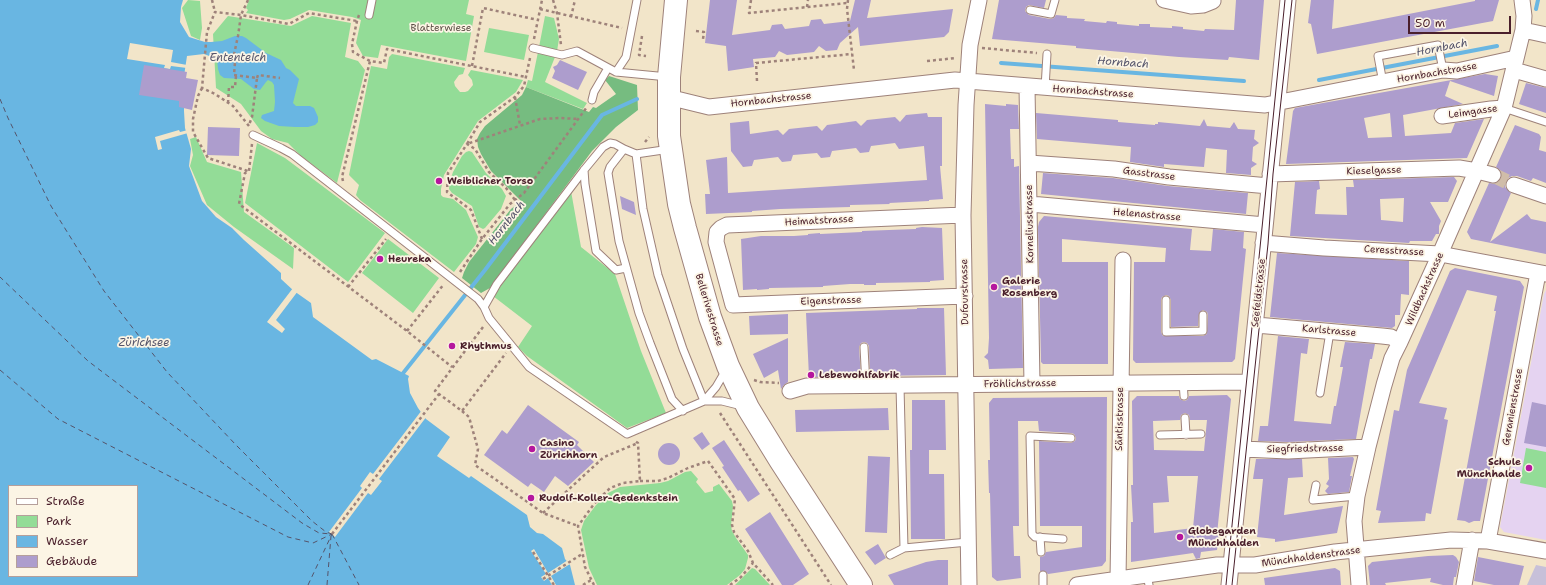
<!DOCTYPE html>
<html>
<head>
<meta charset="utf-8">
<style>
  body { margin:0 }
  #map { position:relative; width:1546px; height:585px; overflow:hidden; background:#f2e5c9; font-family:"Shantell Sans",sans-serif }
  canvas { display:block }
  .legend { position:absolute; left:8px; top:485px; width:130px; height:92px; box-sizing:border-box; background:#fcf5e5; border:1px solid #b59f9b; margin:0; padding:5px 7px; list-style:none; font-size:12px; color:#4a1f2b }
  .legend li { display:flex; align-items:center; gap:8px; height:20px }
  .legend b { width:20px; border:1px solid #b59f9b }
  .scale { position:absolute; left:1408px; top:16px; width:103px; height:18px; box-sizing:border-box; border:2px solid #4a1f2b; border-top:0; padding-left:5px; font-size:12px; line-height:14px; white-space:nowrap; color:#4a1f2b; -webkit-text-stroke:3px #fcf5e5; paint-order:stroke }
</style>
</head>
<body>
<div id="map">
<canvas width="1546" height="585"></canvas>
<ul class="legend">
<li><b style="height:5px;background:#fff"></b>Straße</li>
<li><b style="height:11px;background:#93dc97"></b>Park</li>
<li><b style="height:11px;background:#69b6e2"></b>Wasser</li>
<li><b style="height:11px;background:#ad9dcd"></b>Gebäude</li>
</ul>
<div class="scale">50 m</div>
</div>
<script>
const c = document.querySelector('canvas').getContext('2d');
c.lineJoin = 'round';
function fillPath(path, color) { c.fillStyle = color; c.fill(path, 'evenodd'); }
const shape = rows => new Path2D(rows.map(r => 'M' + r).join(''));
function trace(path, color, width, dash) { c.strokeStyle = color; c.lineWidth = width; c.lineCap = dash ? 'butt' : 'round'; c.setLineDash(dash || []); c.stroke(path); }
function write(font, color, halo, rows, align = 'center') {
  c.font = font + ' "Shantell Sans",sans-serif'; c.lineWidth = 3.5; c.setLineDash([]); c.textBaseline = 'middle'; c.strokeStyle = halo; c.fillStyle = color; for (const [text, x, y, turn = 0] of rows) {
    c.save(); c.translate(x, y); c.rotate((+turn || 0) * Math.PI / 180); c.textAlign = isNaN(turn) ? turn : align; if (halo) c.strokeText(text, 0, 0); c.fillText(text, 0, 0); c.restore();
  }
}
fillPath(shape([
  [1546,290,1546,540,1504,532,1500,527,1544,294]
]), '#e5d3f1');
fillPath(shape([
  [1536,565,1546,567,1546,585,1527,585]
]), '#c7c0d9');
fillPath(shape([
  [188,0,200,1,202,28,200,40,191,36,182,8],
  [249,0,469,0,466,14,474,16,466,61,381,45,378,58,363,56,356,43,361,20,352,17,309,10,290,19,284,20,246,13,248,10,246,8],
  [228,16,291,26,312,16,351,23,345,57,358,61,365,70,337,183,301,156,288,143,272,139,261,131,241,104,216,88,213,34],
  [545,16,554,18,559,39,557,51,539,47],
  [489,28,529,35,524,60,484,52],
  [538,52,555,57,545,82,587,103,583,109,526,87,528,80,532,81],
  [392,54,465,68,463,74,459,75,454,82,455,86,460,92,465,92,468,91,473,85,472,80,468,75,471,70,523,80,516,92,478,121,444,175,441,189,441,195,443,197,453,199,466,210,478,237,476,244,454,272,360,200,356,195,359,185,349,175,371,66,387,69,389,57],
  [196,137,207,162,241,172,244,212,294,248,293,269,234,227,207,205,190,166,193,155,190,139],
  [257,143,285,158,385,233,348,282,245,203],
  [469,151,472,152,486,173,502,189,506,196,501,209,485,228,483,229,479,227,472,206,452,193,449,189,450,181,453,172,462,156,466,152],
  [571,191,581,247,615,274,641,351,666,413,627,428,527,356,518,347,532,326,493,296],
  [388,239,439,278,413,313,362,273],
  [1526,448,1546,452,1546,488,1520,483],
  [691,471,698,479,696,482,705,493,713,491,713,487,719,484,732,501,733,506,731,526,732,531,736,538,748,555,748,558,745,569,740,575,727,585,597,585,589,568,581,530,584,521,596,505,608,493,620,487,660,483,668,481,685,472],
  [752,568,755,569,770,585,735,585]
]), '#93dc97');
fillPath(shape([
  [609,76,637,85,638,110,616,127,592,151,490,288,481,293,462,278,464,272,469,262,511,209,521,201,491,171,481,154,478,147,477,139,480,133,485,126,522,95,526,87,589,112,593,107,596,108,616,94,605,80]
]), '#76bc80');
fillPath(shape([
  [0,0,183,0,181,7,180,22,189,37,205,42,211,42,222,41,235,36,242,36,246,38,266,53,281,60,286,68,290,70,299,79,293,103,296,106,310,106,314,108,318,117,318,122,315,125,308,127,295,127,279,126,265,121,261,118,262,115,274,111,275,102,274,85,272,82,268,80,266,82,260,90,254,89,241,79,224,78,220,75,218,69,217,59,204,54,187,56,184,76,184,111,185,128,191,149,189,166,202,201,216,217,232,228,244,240,281,273,281,279,294,291,311,303,313,317,372,360,376,359,409,376,408,379,410,393,418,408,426,419,450,437,437,456,469,478,471,476,527,515,530,527,537,533,543,534,562,548,565,559,570,565,575,585,0,585],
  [9,486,137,486,137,576,9,576]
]), '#69b6e2');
fillPath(shape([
  [130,43,173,50,171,62,187,65,187,68,171,66,170,69,164,68,165,65,127,59],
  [179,130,180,132,188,130,188,133,160,141,162,149,158,150,155,137],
  [293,288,298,291,276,320,285,329,282,333,267,322],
  [422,410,427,416,379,479,382,481,371,495,368,493,335,537,329,532,362,488,360,486,370,472,373,474],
  [534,549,548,573,568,560,570,564,551,576,556,585,552,585,548,578,544,581,541,577,546,574,531,551]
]), '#f2e5c9');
trace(shape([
  [1536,9,1538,0],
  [1001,63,1244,81],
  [1319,80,1497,46],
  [400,377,485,270,602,115,637,99]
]), '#69b6e2', 4);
trace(shape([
  [0,99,8,118,51,206,104,291,167,372,236,445,312,521,326,532,332,534,319,533,302,523,88,361,0,277],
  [0,370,58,419,288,537,313,543,332,534],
  [332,534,359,585],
  [308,585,332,534],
  [327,585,331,536]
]), '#55546b', 1, [5, 4]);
fillPath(shape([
  [710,0,737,0,732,35,770,30,772,25,782,24,785,29,809,26,811,20,821,19,824,24,850,21,855,0,871,0,867,18,953,9,949,32,944,37,860,46,858,27,840,43,837,50,826,51,819,46,814,52,787,55,779,51,775,57,753,59,754,67,728,71,726,46,705,43],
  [999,0,1046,0,1044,8,1029,5,1026,7,1025,11,1029,15,1050,19,1054,18,1056,15,1067,16,1067,18,1085,19,1084,21,1106,23,1107,21,1117,22,1117,24,1139,26,1139,24,1150,24,1150,27,1172,28,1172,26,1183,27,1183,29,1204,31,1205,29,1234,30,1236,0,1264,0,1259,60,1229,57,1228,60,1179,57,1076,48,1076,46,992,39],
  [1311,0,1334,0,1332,29,1475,1,1475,0,1499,0,1493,21,1317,54,1311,24,1308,23],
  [560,60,587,72,578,90,552,78,555,71,553,67,557,65],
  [144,65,187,72,186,78,198,80,192,110,179,107,179,101,139,95],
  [1485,74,1498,76,1494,96,1450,81,1445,96,1463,104,1403,115,1405,136,1451,133,1455,123,1484,119,1467,158,1286,164,1293,111,1295,108],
  [1390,113,1392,137,1368,138,1364,118],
  [1526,83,1546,88,1546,113,1519,104],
  [985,104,1006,106,1006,104,1018,105,1019,129,1010,129,1011,159,1014,159,1014,167,1019,166,1023,368,989,369,988,360,984,357,988,353,989,338],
  [927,113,928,117,942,117,942,166,940,166,943,199,929,200,929,201,889,203,890,204,850,205,850,207,780,209,752,211,752,212,706,214,705,194,710,194,706,160,727,157,728,193,927,180,924,146,899,149,895,143,871,146,869,152,860,153,856,148,832,151,830,157,821,158,817,153,793,155,791,161,782,162,778,157,754,160,752,166,743,167,731,151,730,123,749,121,750,134,778,130,783,135,789,129,817,126,822,131,827,125,856,121,861,126,867,120,895,117,900,122,906,115],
  [1036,113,1118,120,1118,122,1155,125,1155,124,1158,124,1158,122,1200,126,1204,119,1207,126,1230,128,1234,122,1238,129,1255,130,1254,139,1259,143,1253,147,1252,161,1257,164,1251,168,1251,175,1226,173,1227,150,1206,148,1204,167,1164,164,1164,167,1130,162,1131,147,1037,139],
  [1515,125,1539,134,1541,137,1539,150,1546,152,1546,183,1533,178,1531,181,1517,176,1512,176,1508,178,1505,182,1505,187,1511,193,1490,242,1527,214,1531,219,1546,222,1546,254,1471,239,1467,232,1489,183,1496,184,1502,178,1502,172,1496,167],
  [208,127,240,128,239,156,207,155],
  [1043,173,1113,178,1168,186,1248,193,1246,214,1041,194],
  [1454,177,1457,181,1448,202,1430,202,1441,221,1439,226,1439,234,1436,234,1432,241,1410,241,1409,243,1290,236,1295,182,1319,181,1320,189,1317,190,1315,214,1347,215,1346,187,1354,187,1353,180],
  [1404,198,1403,222,1381,220,1380,199],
  [620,196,634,202,636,215,622,209],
  [1044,216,1192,229,1190,250,1211,251,1213,229,1244,232,1243,248,1246,249,1235,359,1232,362,1136,363,1133,360,1134,262,1165,262,1166,248,1062,239,1062,262,1108,262,1108,364,1043,364,1041,362,1038,227,1039,222],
  [1166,295,1169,296,1171,300,1171,327,1198,326,1199,313,1203,310,1207,312,1208,315,1207,334,1203,336,1163,336,1161,332,1161,300,1162,297],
  [922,227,942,228,944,280,930,281,930,282,876,283,876,285,864,285,864,284,850,284,823,286,823,287,769,288,769,289,757,290,757,289,743,290,741,239,761,236,794,236,808,235,808,234,820,233,820,234,862,232,862,231,916,229,916,228],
  [1277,253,1409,261,1409,295,1401,294,1400,315,1395,315,1395,326,1392,328,1270,317],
  [1455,268,1520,281,1524,287,1480,521,1474,521,1469,523,1465,521,1457,520,1496,311,1494,311,1497,296,1467,290,1419,403,1447,408,1444,419,1448,420,1431,514,1426,513,1425,521,1378,523,1381,511,1376,510,1394,410,1399,411,1407,370,1450,271],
  [917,308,944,308,946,375,870,376,869,346,867,343,864,342,861,343,859,347,861,377,809,377,806,313,917,309],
  [788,314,788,334,750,335,749,316],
  [1278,336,1309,339,1307,354,1301,353,1294,421,1331,424,1334,406,1336,406,1343,367,1340,367,1345,342,1375,344,1372,359,1370,359,1356,439,1288,442,1258,441,1260,426,1268,426],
  [788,338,788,382,784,385,781,389,778,370,764,378,753,354],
  [1227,395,1231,399,1217,534,1219,534,1217,550,1201,552,1200,558,1196,559,1193,553,1131,562,1131,522,1133,522,1131,485,1133,485,1132,401,1137,396,1179,396,1180,399,1184,401,1187,400,1189,396],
  [1185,413,1189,415,1190,420,1207,420,1204,451,1154,450,1153,421,1180,420,1181,415],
  [1167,476,1198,476,1193,528,1154,533,1153,503,1169,502],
  [1107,397,1106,561,1102,566,1048,574,1045,571,1040,571,1040,557,1044,556,1046,552,1082,547,1082,526,1040,526,1039,441,1071,443,1075,441,1076,438,1074,434,1071,433,1039,431,1038,421,1018,421,1019,526,1013,526,1014,556,1020,556,1021,578,997,581,992,577,990,493,989,493,988,460,990,460,989,403,993,398],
  [912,400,945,400,946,450,929,450,929,474,944,474,945,539,911,539,910,450,912,450],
  [1532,402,1546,405,1546,447,1524,443],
  [528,405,579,442,577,445,594,462,568,486,555,476,544,492,531,483,528,487,484,455,502,430,507,434],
  [888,408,889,430,796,432,795,410],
  [702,432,710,444,702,450,693,438],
  [724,440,760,494,748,502,740,490,738,491,722,467,724,466,712,448],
  '658 454a11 11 0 1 1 22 0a11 11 0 1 1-22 0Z',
  [868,456,890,457,887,533,865,532],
  [1353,457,1354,459,1350,476,1352,476,1349,492,1328,494,1325,491,1329,486,1326,484,1329,479,1328,458],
  [1256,459,1302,459,1303,477,1288,478,1284,515,1343,506,1337,533,1275,542,1275,539,1257,537,1263,479,1253,479],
  [770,512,809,574,793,585,782,585,745,529],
  [878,544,886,558,875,565,865,552],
  [1453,555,1456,557,1459,562,1456,577,1454,577,1453,585,1443,585,1430,582,1431,578,1385,583,1386,585,1370,585,1368,566,1372,562,1428,556],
  [1478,557,1524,566,1519,585,1494,585,1474,581],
  [938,560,948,560,948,585,894,585,888,575,926,562],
  [1335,568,1340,571,1341,585,1265,585,1264,578]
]), '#ad9dcd');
trace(shape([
  [1493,175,1514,185]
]), '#d0bda9', 15, [15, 8]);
const lane = shape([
  [1030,10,1051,14,1055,0],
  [369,15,372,0],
  [533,48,562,55,577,51,616,72,668,77],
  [616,72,626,57,637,0],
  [1383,83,1378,56,1438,45,1443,70],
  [1045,88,1047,54],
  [592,100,594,92,608,68],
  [1504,108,1546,122],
  [253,135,281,148,292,154,478,299,484,307,489,318,529,367,627,434,704,401,722,401,742,406],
  [624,149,610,167,608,173,619,241,639,313,650,343,672,399,683,411],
  [636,154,643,209,658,275,683,349,704,401,716,387,726,370],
  [584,170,585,184,596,251,616,270,626,268],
  [1166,300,1166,332,1203,331,1203,315],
  [484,307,497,284,584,170,603,147,610,143,615,144,624,149,636,154,670,149],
  [864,347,866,386],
  [1183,382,1184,396],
  [900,386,904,548,968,542],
  [1320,393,1330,332],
  [1185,418,1186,435],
  [1160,435,1201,434],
  [1316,485,1313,500,1357,496],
  [1040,537,1041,552],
  [1063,539,1035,537,1032,534,1030,436,1071,438],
  [890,555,904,548],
  [1147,575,1149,585],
  [1043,585,1043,575]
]);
const street = shape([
  [1164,0,1191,6,1203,5,1213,1],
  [1523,30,1546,35],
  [1514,70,1546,79],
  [1027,87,1032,384],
  [668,97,709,107,955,80,1265,105,1443,70,1457,71,1516,58],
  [1442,116,1491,109,1504,108],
  [1029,163,1114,169,1169,177,1269,186],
  [1270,174,1459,168,1477,171,1493,175],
  [1514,185,1546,196],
  [1030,204,1265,225],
  [963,215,727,225,721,228,717,232,716,242,733,305,965,296],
  [1263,243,1324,248,1440,254,1546,274],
  [1256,325,1382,336,1391,337,1400,342],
  [790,391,807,386,1249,382],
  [1243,449,1288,451,1368,447],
  [1488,541,1538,273],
  [1118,579,1123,260],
  [969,585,963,215,966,105,970,45,979,0],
  [1077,585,1217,565,1255,565,1335,552,1451,540,1488,541,1546,551],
  [1229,585,1288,0],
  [1359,585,1354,521,1357,496,1368,447,1384,385,1392,358,1400,342,1440,254,1504,108,1523,30,1524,16,1522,0],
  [1464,585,1472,540]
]);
const primary = shape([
  [676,0,669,77,669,136,679,204,685,228,710,317,728,366,748,408,780,460,861,585]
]);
trace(lane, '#9e827a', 9);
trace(street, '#9e827a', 17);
trace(primary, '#9e827a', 24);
trace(shape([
  [212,0,215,12],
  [248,0,241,15,238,36,233,59,235,62,234,75,257,78,252,117,249,125],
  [553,0,557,13,561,45],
  [751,0,749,13,847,3],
  [848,0,847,9,854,70],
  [807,7,808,0],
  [540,9,622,28],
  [359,15,357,21,352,44,353,52,370,61,384,63,387,49,526,77],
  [571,17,575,0],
  [696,31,704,32,703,39],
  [642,36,639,55,646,56],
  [534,39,542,0],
  [982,48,1037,53],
  [530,58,524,86,515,97,480,122,467,144,540,119,560,118,579,119],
  [927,61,956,58],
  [472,66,483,8,538,20],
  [257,78,258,75,280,78],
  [757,81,756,63,852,54],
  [202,88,198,96,193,119,193,132,208,158,248,171],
  [515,97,520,125],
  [228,103,229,87,235,87,236,76],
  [249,126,233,106,215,94,202,88,207,32,215,12,241,15,289,24,309,13,357,21],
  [645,142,649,137],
  [252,144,249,171,245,173,239,204,407,331,452,367],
  [343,181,342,177,370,61],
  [482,239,471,210,447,192,448,173,467,144,475,149,489,172,506,188,515,200],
  [460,272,482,239,510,204,524,193,587,107],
  [348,287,386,239],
  [483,327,435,391,462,411,506,353],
  [407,331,444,284],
  [754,380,760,382,779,383],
  [462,411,469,417,478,449,475,465,543,513,578,526],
  [720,413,831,585],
  [640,481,658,481,668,478,688,468,708,461,735,499,732,525,734,532,748,551,753,563,773,585],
  [543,513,604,457,638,443],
  [332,534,439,394],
  [533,552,554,585],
  [543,579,582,554],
  [583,585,591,580],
  [594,585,585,567,578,526,594,504,610,488,623,483,640,481,638,443,635,441],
  [730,585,741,577,753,563]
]), '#9e827a', 2.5, [3, 3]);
trace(lane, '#fff', 7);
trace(street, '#fff', 15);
trace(primary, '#fff', 22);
trace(shape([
  [1226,585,1285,0],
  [1232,585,1268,244,1273,174,1292,0]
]), '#4a1f2b', 1);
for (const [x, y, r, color] of [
  [439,181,4,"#b5179e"],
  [380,259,4,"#b5179e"],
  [994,287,4,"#b5179e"],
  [452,346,4,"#b5179e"],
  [811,375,4,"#b5179e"],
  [532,449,4,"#b5179e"],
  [1529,468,4,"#b5179e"],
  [531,498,4,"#b5179e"],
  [1180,537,4,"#b5179e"]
]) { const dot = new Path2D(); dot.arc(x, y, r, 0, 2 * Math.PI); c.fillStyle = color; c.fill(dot); trace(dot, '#fcf5e5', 1.5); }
write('10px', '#5c4e46', '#fcf5e5', [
  ["Blatterwiese",441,28]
]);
write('10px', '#4a1f2b', '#fcf5e5', [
  ["Hornbachstrasse",1437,73,-10],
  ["Hornbachstrasse",1093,92,4],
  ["Hornbachstrasse",771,100,-6],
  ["Leimgasse",1473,112,-8],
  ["Kieselgasse",1374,171,-2],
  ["Gasstrasse",1149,174,7],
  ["Helenastrasse",1147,215,5],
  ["Heimatstrasse",819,221,-3],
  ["Korneliusstrasse",1030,224,-91],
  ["Ceresstrasse",1394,251,3],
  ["Wildbachstrasse",1425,289,-66],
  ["Dufourstrasse",965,292,-91],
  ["Seefeldstrasse",1259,293,-84],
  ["Eigenstrasse",831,301,-2],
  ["Bellerivestrasse",709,310,73],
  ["Karlstrasse",1329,331,5],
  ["Fröhlichstrasse",1020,384,-1],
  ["Geranienstrasse",1513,407,-80],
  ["Säntisstrasse",1120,419,-89],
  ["Siegfriedstrasse",1305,449,-1],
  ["Münchhaldenstrasse",1311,557,-8]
]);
write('bold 10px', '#4a1f2b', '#fcf5e5', [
  ["Weiblicher Torso",447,181],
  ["Heureka",388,259],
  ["Galerie",1002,281],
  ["Rosenberg",1002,293],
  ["Rhythmus",460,346],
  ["Lebewohlfabrik",819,375],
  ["Casino",540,443],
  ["Zürichhorn",540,455],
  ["Schule",1521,462,"right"],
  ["Münchhalde",1521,474,"right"],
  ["Rudolf-Koller-Gedenkstein",539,498],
  ["Globegarden",1188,531],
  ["Münchhalden",1188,543]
], 'left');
write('italic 11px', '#55546b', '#fcf5e5', [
  ["Hornbach",1442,48,-11],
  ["Ententeich",238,58],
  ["Hornbach",1123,63,4],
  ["Hornbach",507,223,-52],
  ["Zürichsee",144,343]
]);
</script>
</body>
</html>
